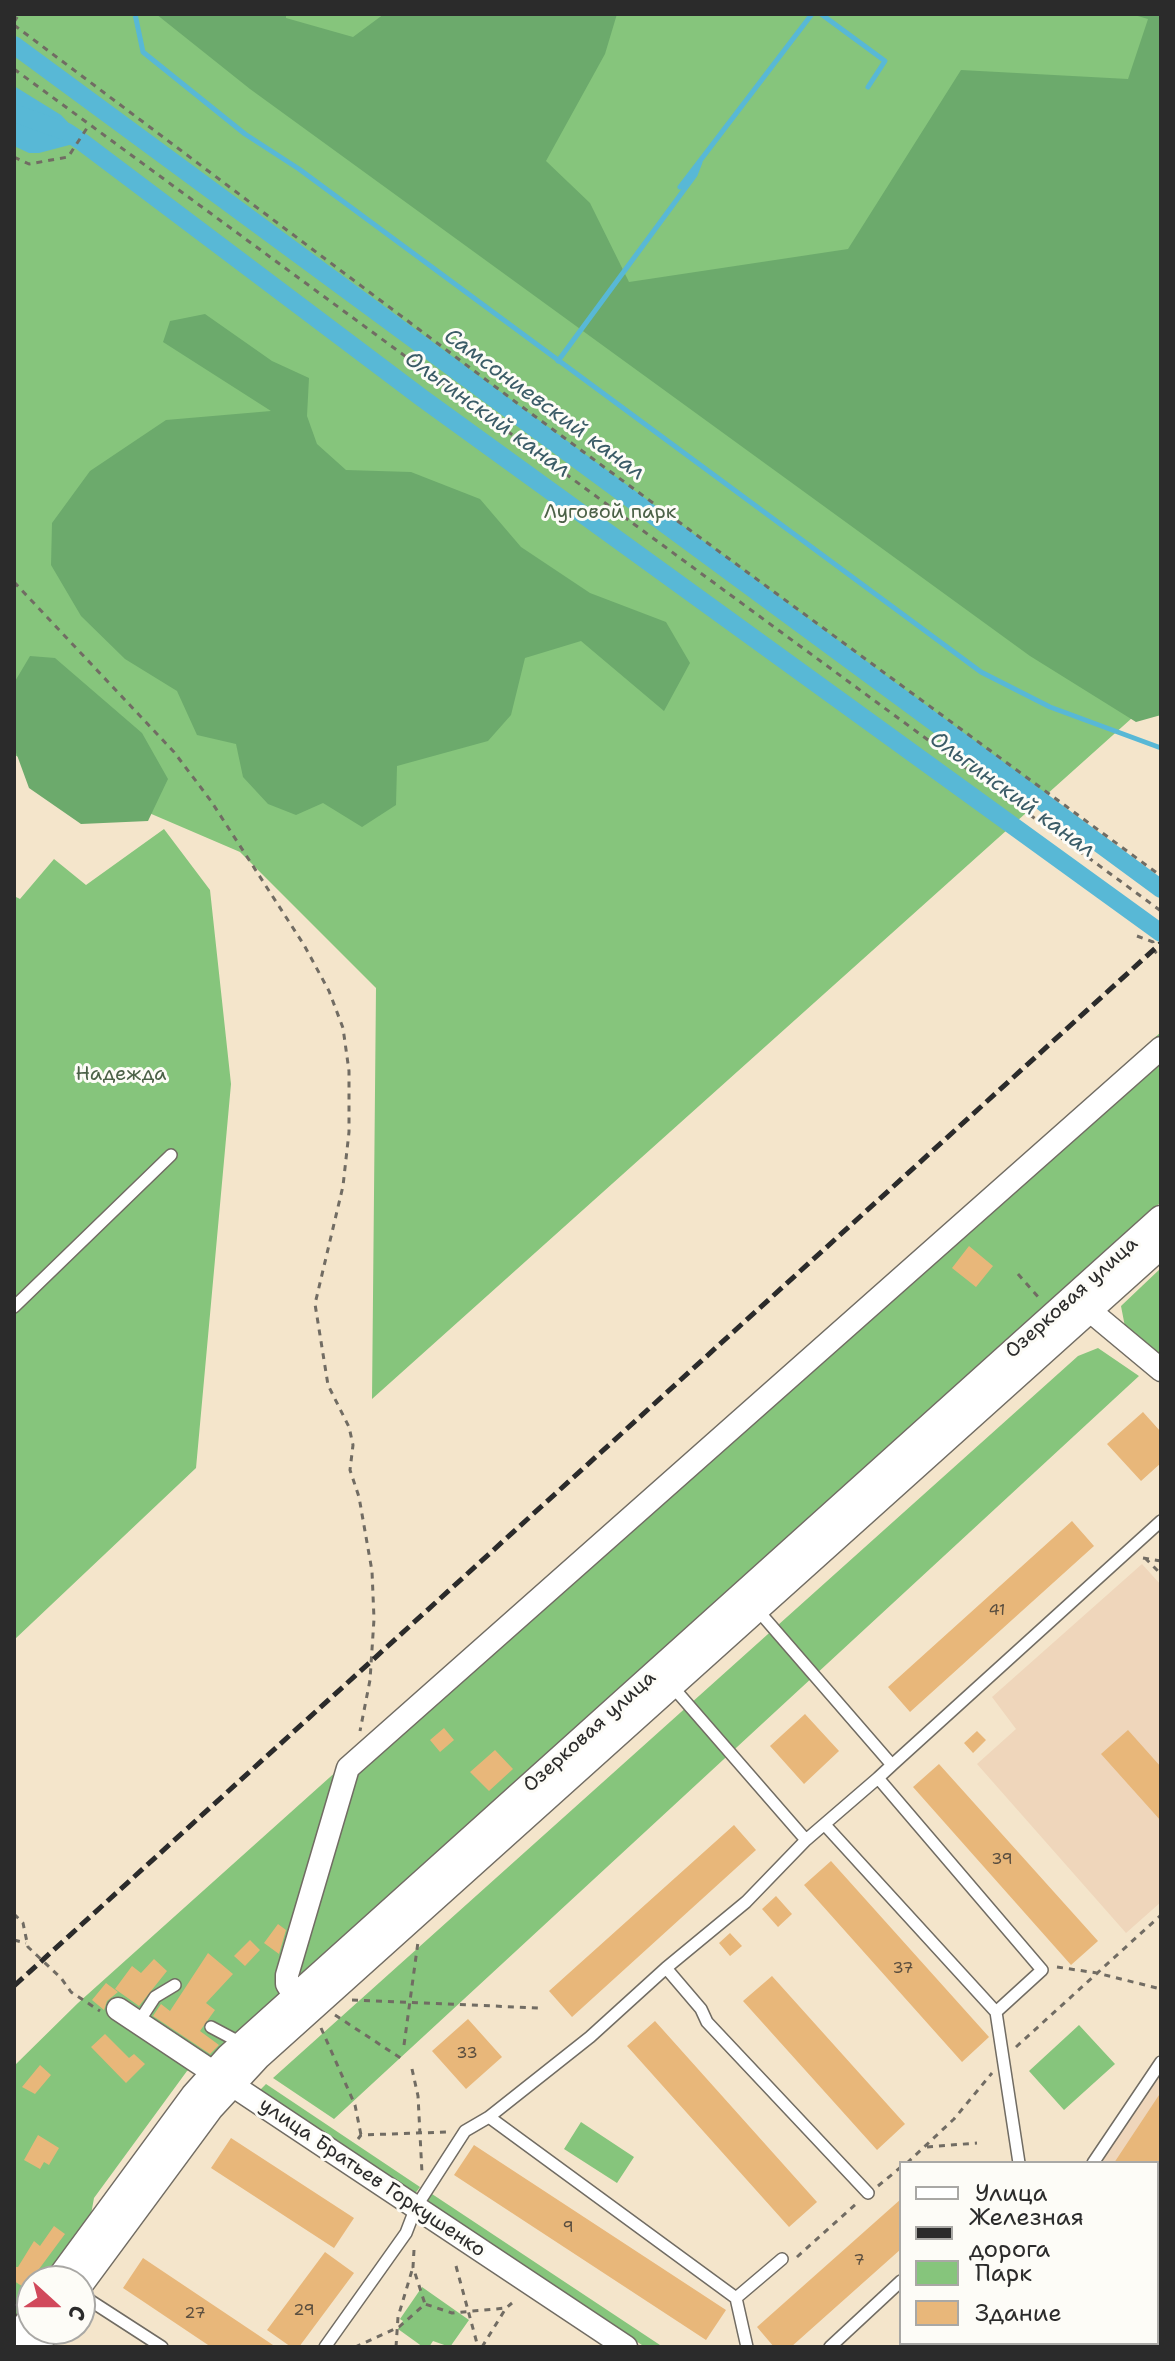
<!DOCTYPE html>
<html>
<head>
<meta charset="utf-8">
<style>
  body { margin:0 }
  #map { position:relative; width:1175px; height:2361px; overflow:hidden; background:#f4e5cb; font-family:"Shantell Sans",sans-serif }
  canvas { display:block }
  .frame { position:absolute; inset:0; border:16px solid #2b2b2b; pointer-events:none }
  .legend { position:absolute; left:899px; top:2161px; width:260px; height:184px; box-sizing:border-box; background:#fdfcf7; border:2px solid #a9a8a5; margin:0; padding:10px 14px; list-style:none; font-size:24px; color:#2b2b2b }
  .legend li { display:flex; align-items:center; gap:16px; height:40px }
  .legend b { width:40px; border:2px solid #a9a8a5 }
  .north { position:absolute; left:16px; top:2265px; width:80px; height:80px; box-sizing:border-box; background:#fdfcf7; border:2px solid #a9a8a5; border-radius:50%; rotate:111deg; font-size:22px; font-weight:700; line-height:32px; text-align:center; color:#2b2b2b }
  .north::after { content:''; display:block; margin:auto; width:28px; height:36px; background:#d1495b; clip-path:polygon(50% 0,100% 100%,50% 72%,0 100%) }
</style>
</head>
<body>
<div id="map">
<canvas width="1175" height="2361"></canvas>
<div class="frame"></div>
<ul class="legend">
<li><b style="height:10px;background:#fff"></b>Улица</li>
<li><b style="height:10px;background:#2b2b2b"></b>Железная дорога</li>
<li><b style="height:22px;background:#86c57c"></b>Парк</li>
<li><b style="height:22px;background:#e8b77a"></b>Здание</li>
</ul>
<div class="north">С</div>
</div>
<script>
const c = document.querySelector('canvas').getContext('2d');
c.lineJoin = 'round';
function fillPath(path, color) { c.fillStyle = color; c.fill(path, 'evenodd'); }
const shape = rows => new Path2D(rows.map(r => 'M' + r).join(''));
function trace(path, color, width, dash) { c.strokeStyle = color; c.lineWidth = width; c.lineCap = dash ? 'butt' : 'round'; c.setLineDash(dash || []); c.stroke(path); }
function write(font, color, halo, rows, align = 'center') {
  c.font = font + ' "Shantell Sans",sans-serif'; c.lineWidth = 6; c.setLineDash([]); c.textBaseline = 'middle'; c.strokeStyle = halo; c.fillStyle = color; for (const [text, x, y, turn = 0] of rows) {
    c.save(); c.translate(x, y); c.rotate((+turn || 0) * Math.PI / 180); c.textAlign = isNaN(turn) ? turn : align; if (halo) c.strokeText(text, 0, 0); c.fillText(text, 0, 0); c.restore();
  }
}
fillPath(shape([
  [1142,1564,1161,1585,1161,1902,1126,1933,977,1764,1016,1729,992,1697],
  [1161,2071,1161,2234,1157,2232,1157,2163,1100,2163]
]), '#efd6bb');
fillPath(shape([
  [14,14,1161,14,1161,692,372,1399,376,988,240,852,14,755],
  [164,829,210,890,231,1084,196,1468,14,1640,14,896,20,899,54,859,86,885],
  [1161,1032,1161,1202,215,2058,187,2071,94,2198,90,2220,45,2281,32,2281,32,2299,14,2323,14,2066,78,2003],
  [1161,1268,1161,1357,1126,1332,1121,1306],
  [1098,1348,1139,1376,334,2119,273,2078,1078,1356],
  [1079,2025,1115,2064,1064,2110,1029,2071],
  [266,2084,420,2187,414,2195,259,2091],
  [581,2122,634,2157,617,2183,564,2149],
  [432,2194,663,2347,645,2347,426,2203],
  [422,2287,469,2320,450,2347,433,2341,429,2347,423,2347,398,2329,403,2321,400,2319]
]), '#86c57c');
fillPath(shape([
  [156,14,286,14,286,18,353,37,384,14,617,14,605,54,546,161,590,203,629,282,848,249,961,70,1128,79,1148,19,1131,14,1161,14,1161,715,1136,722,1030,656,250,89],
  [205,314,272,361,309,378,307,416,317,444,346,470,411,472,480,499,521,547,590,593,666,622,690,663,664,711,581,641,525,658,511,715,488,741,397,766,396,805,362,827,323,803,296,815,268,804,243,777,236,744,197,735,177,691,125,659,81,616,51,565,52,523,90,471,166,420,271,411,163,342,170,321],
  [30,656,55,658,142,733,168,779,148,821,81,824,29,788,14,747,14,683]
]), '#6caa6c');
fillPath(shape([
  [14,86,61,115,79,134,77,143,39,153,29,153,14,146]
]), '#58b8d6');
trace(shape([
  [135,14,143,52,245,134,299,169,981,672,1050,707,1161,748],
  [821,14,885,61,868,87],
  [680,187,812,14],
  [558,361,695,175,700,162]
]), '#58b8d6', 5);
trace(shape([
  [14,45,1161,889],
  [14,113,67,132,82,142,422,398,1161,933]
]), '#58b8d6', 18);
fillPath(shape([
  [969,1246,993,1266,976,1287,952,1268],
  [1143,1412,1161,1432,1161,1463,1141,1481,1107,1444],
  [1072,1521,1094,1546,910,1712,888,1687],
  [805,1714,839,1751,804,1784,770,1746],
  [444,1728,454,1740,440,1752,430,1740],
  [1128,1730,1161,1767,1161,1821,1101,1754],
  [977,1731,986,1740,973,1753,964,1743],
  [495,1750,513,1769,489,1791,470,1772],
  [939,1764,1098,1941,1071,1965,913,1787],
  [734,1825,756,1850,572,2017,549,1991],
  [831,1861,989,2037,962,2062,804,1885],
  [776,1896,792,1914,778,1927,762,1909],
  [278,1924,286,1930,279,1954,264,1943],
  [730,1933,742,1946,730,1956,719,1943],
  [250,1940,260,1950,245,1966,234,1956],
  [208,1953,233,1974,206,2003,215,2010,200,2031,219,2045,210,2054,153,2016,161,2004,170,2011],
  [154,1959,167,1971,139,2006,115,1989,132,1966,141,1973],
  [772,1976,905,2124,877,2150,743,2001],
  [106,1983,118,1992,107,2001,104,2010,92,2000],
  [468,2019,502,2057,466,2089,432,2051],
  [655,2021,817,2202,789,2227,627,2046],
  [105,2034,129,2058,134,2054,145,2064,126,2083,91,2047],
  [40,2065,51,2075,35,2094,22,2087],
  [1161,2092,1161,2163,1114,2163],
  [38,2135,59,2148,49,2165,44,2162,40,2169,24,2160],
  [231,2138,354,2218,334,2248,211,2168],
  [474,2145,726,2310,706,2340,454,2175],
  [901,2199,901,2249,791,2347,774,2347,757,2327],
  [54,2226,65,2234,25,2288,14,2281,14,2267,18,2267,34,2241,40,2246],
  [325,2252,354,2273,299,2347,291,2347,267,2330],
  [143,2258,276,2347,211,2347,141,2300,123,2288]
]), '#e8b77a');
const service = shape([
  [14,1307,171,1155],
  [672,1686,806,1840,878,1778,892,1765,755,1607],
  [892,1765,1161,1521],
  [825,1825,996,2012,1042,1970,878,1778],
  [806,1840,746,1902,666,1968,701,2009,707,2022,868,2193],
  [996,2012,1019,2163],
  [138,2023,155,1997,175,1985],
  [211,2027,243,2044],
  [489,2117,736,2298,747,2347],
  [1093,2163,1161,2062],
  [1157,2239,1161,2242],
  [80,2294,162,2347],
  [736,2298,782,2259],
  [1020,2343,1026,2347],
  [325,2347,406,2233,416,2207,465,2131,489,2117,590,2037,666,1968],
  [830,2347,901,2281]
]);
const minor = shape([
  [1077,1300,1161,1370],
  [295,1997,287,1984,287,1975,348,1768,1161,1048],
  [118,2009,626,2347]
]);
const tertiary = shape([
  [58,2281,194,2096,229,2057,1161,1219],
  [80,2284,210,2108,258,2056,1161,1245],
  [14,2342,32,2317],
  [35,2347,48,2329]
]);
trace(service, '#716c63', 14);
trace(minor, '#716c63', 25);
trace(tertiary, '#716c63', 29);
trace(shape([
  [14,22,19,14],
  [14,25,521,406,1161,876],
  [14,69,1161,911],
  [14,157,29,164,68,157,89,125],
  [14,582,174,752,211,801,304,945,329,991,343,1028,349,1071,349,1132,343,1186,315,1304,328,1385,349,1427,353,1445,350,1470,359,1497,372,1571,374,1619,370,1680,360,1731],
  [1137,936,1153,942,1153,950,1161,957],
  [1018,1274,1039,1298],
  [1143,1558,1161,1561],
  [1145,1558,1161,1574],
  [14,1914,23,1923,28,1947,61,1978,71,1992,100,2011],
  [14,1940,26,1943],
  [1057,1967,1097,1973,1161,1989],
  [352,2000,540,2008],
  [335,2015,405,2061],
  [321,2028,355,2105,361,2135],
  [404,2045,418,1942],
  [1016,2047,1161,1915],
  [412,2069,418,2096,422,2173],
  [358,2139,361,2135,447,2132],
  [927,2147,977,2143],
  [907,2163,954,2119,992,2073],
  [878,2186,901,2167],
  [414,2250,413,2267,425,2304],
  [797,2257,857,2203],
  [456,2266,478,2347],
  [355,2347,399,2327,425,2304,452,2313,506,2308,512,2303],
  [396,2347,398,2317,413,2267],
  [482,2347,506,2308]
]), '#716c63', 3, [6, 6]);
trace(service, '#fff', 11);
trace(minor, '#fff', 22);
trace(tertiary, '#fff', 26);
trace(shape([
  [14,1986,1161,943]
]), '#2b2b2b', 5, [12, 6]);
write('16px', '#5a4e3f', null, [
  ["41",997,1611],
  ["39",1002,1860],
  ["37",903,1969],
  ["33",467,2054],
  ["9",568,2228],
  ["7",859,2261],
  ["29",304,2311],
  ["27",195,2314]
]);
write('20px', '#4b6147', '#fdfcf7', [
  ["Луговой парк",610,513],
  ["Надежда",121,1075]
]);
write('20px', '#2b2b2b', '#fdfcf7', [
  ["Озерковая улица",1072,1298,-42],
  ["Озерковая улица",590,1732,-42],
  ["улица Братьев Горкушенко",372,2178,34]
]);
write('italic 22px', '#3b5c67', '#fdfcf7', [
  ["Самсониевский канал",544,405,36],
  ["Ольгинский канал",487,415,36],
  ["Ольгинский канал",1012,795,36]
]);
</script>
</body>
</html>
